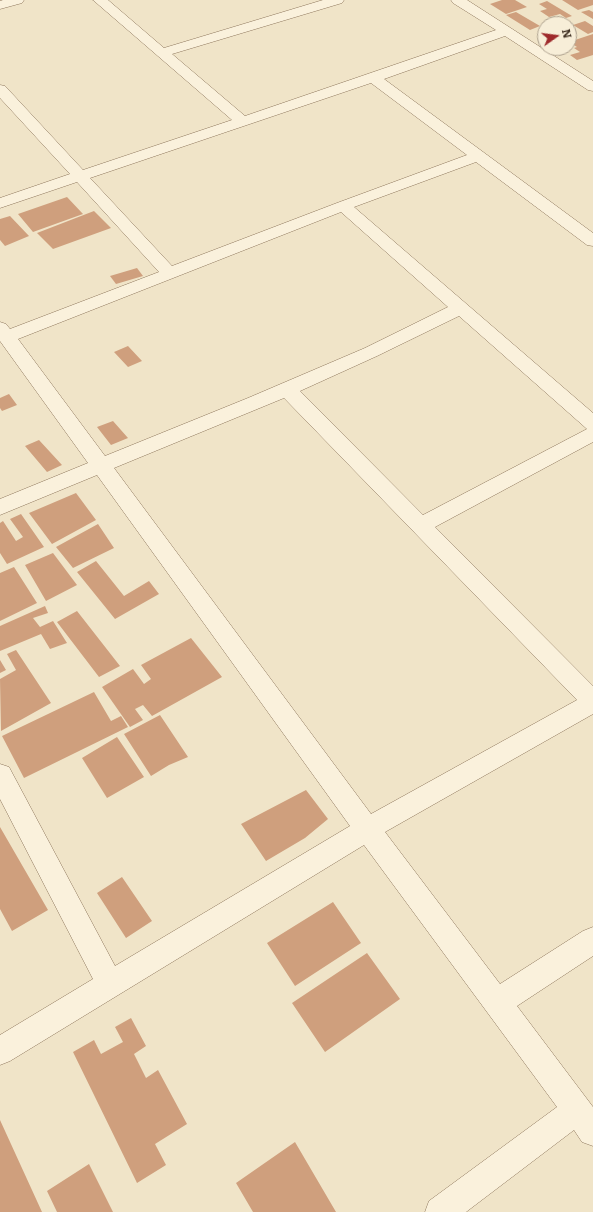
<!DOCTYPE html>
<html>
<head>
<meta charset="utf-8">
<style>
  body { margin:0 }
  #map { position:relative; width:593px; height:1212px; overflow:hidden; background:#f0e4c8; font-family:Literata,serif }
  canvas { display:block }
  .north { position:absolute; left:537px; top:16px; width:40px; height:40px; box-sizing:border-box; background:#f7eed8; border:1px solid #ada18e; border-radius:50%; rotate:76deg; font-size:11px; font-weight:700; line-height:16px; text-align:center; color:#3d2e20 }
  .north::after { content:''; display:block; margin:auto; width:14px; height:18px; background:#9e2a2b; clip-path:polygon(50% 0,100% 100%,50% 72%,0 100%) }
</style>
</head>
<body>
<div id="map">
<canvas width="593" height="1212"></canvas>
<div class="north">N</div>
</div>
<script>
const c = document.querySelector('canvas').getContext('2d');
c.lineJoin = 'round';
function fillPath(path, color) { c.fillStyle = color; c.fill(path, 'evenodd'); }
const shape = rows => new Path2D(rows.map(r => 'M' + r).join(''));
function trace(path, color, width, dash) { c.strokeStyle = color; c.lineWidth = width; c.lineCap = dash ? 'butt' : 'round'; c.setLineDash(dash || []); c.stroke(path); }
fillPath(shape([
  [502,0,515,0,527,7,506,14,490,4],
  [562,0,593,0,593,5,578,10],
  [547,1,572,16,566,18,560,14,549,17,540,11,547,9,539,4],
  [589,10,593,12,593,19,581,12],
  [516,12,540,26,530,30,506,15],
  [585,21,593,26,593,32,588,34,573,25],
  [593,34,593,55,577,60,570,55,580,52,574,48,577,47,569,42],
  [67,197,83,214,33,232,18,214],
  [94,211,111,228,53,249,37,233],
  [10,216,29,236,5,246,0,240,0,219],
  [137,268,143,276,116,284,110,276],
  [128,346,142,361,128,367,114,352],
  [9,394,17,405,2,411,0,408,0,398],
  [113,421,128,438,111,445,97,427],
  [39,440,62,465,47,472,25,446],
  [76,493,96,520,52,544,29,513],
  [21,514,44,547,7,564,0,553,0,523,3,521,16,541,23,537,10,519],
  [98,524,114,548,73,568,56,547],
  [53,553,77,585,46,601,25,565],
  [96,561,124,596,149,581,159,594,115,619,77,572],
  [14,567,37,603,0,621,0,573],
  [45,606,48,613,33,618,40,627,53,621,67,643,50,649,41,634,0,651,0,626],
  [77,611,120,666,99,677,57,622],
  [191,638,222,677,152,716,143,705,135,709,143,720,130,727,102,687,133,669,144,684,151,679,141,665],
  [16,650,51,703,1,731,0,679,16,670,7,654],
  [0,660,6,670,0,673],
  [94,692,111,721,121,716,128,727,24,778,2,736],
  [160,715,188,757,169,765,151,776,124,734],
  [117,737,144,777,107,798,82,758],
  [306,790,328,819,305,838,266,861,241,824],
  [0,827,48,910,12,931,0,909],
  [122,877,152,921,126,938,97,893],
  [333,902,361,943,295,986,267,943],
  [367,953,400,999,325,1052,292,1003],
  [131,1018,146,1046,134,1054,146,1078,158,1070,187,1124,155,1144,166,1165,137,1183,73,1052,94,1040,101,1054,123,1042,115,1027],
  [0,1120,42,1212,0,1212],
  [295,1142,336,1212,253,1212,236,1183],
  [89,1164,113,1212,57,1212,47,1191]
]), '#cf9f7d');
const street = shape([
  [3,0,24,0,22,3,0,9,0,1,3,0],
  [93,0,108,0,164,48,323,0,344,0,342,3,172,54,245,116,496,30,453,3,451,0,467,0,593,81,593,91,588,90,505,36,384,79,593,233,593,246,587,245,476,162,354,207,593,413,593,442,435,527,593,686,593,714,385,832,500,984,583,931,593,927,593,956,517,1006,593,1107,593,1146,582,1142,574,1130,466,1212,425,1212,429,1201,557,1107,364,845,10,1061,0,1065,0,1035,93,979,0,799,0,764,9,767,115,966,350,826,97,475,0,515,0,499,88,463,0,341,0,322,6,324,10,329,159,272,77,182,0,208,0,198,70,174,0,98,0,85,5,86,83,170,232,120,93,0],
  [371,83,467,155,337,203,172,266,90,178,371,83],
  [341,212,448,307,365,348,248,398,105,456,18,339,341,212],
  [459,316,587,429,423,515,300,391,377,356,459,316],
  [284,398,577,700,371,814,114,468,284,398]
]);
trace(street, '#8d765c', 1);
fillPath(street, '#faf1dc');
</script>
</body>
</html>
